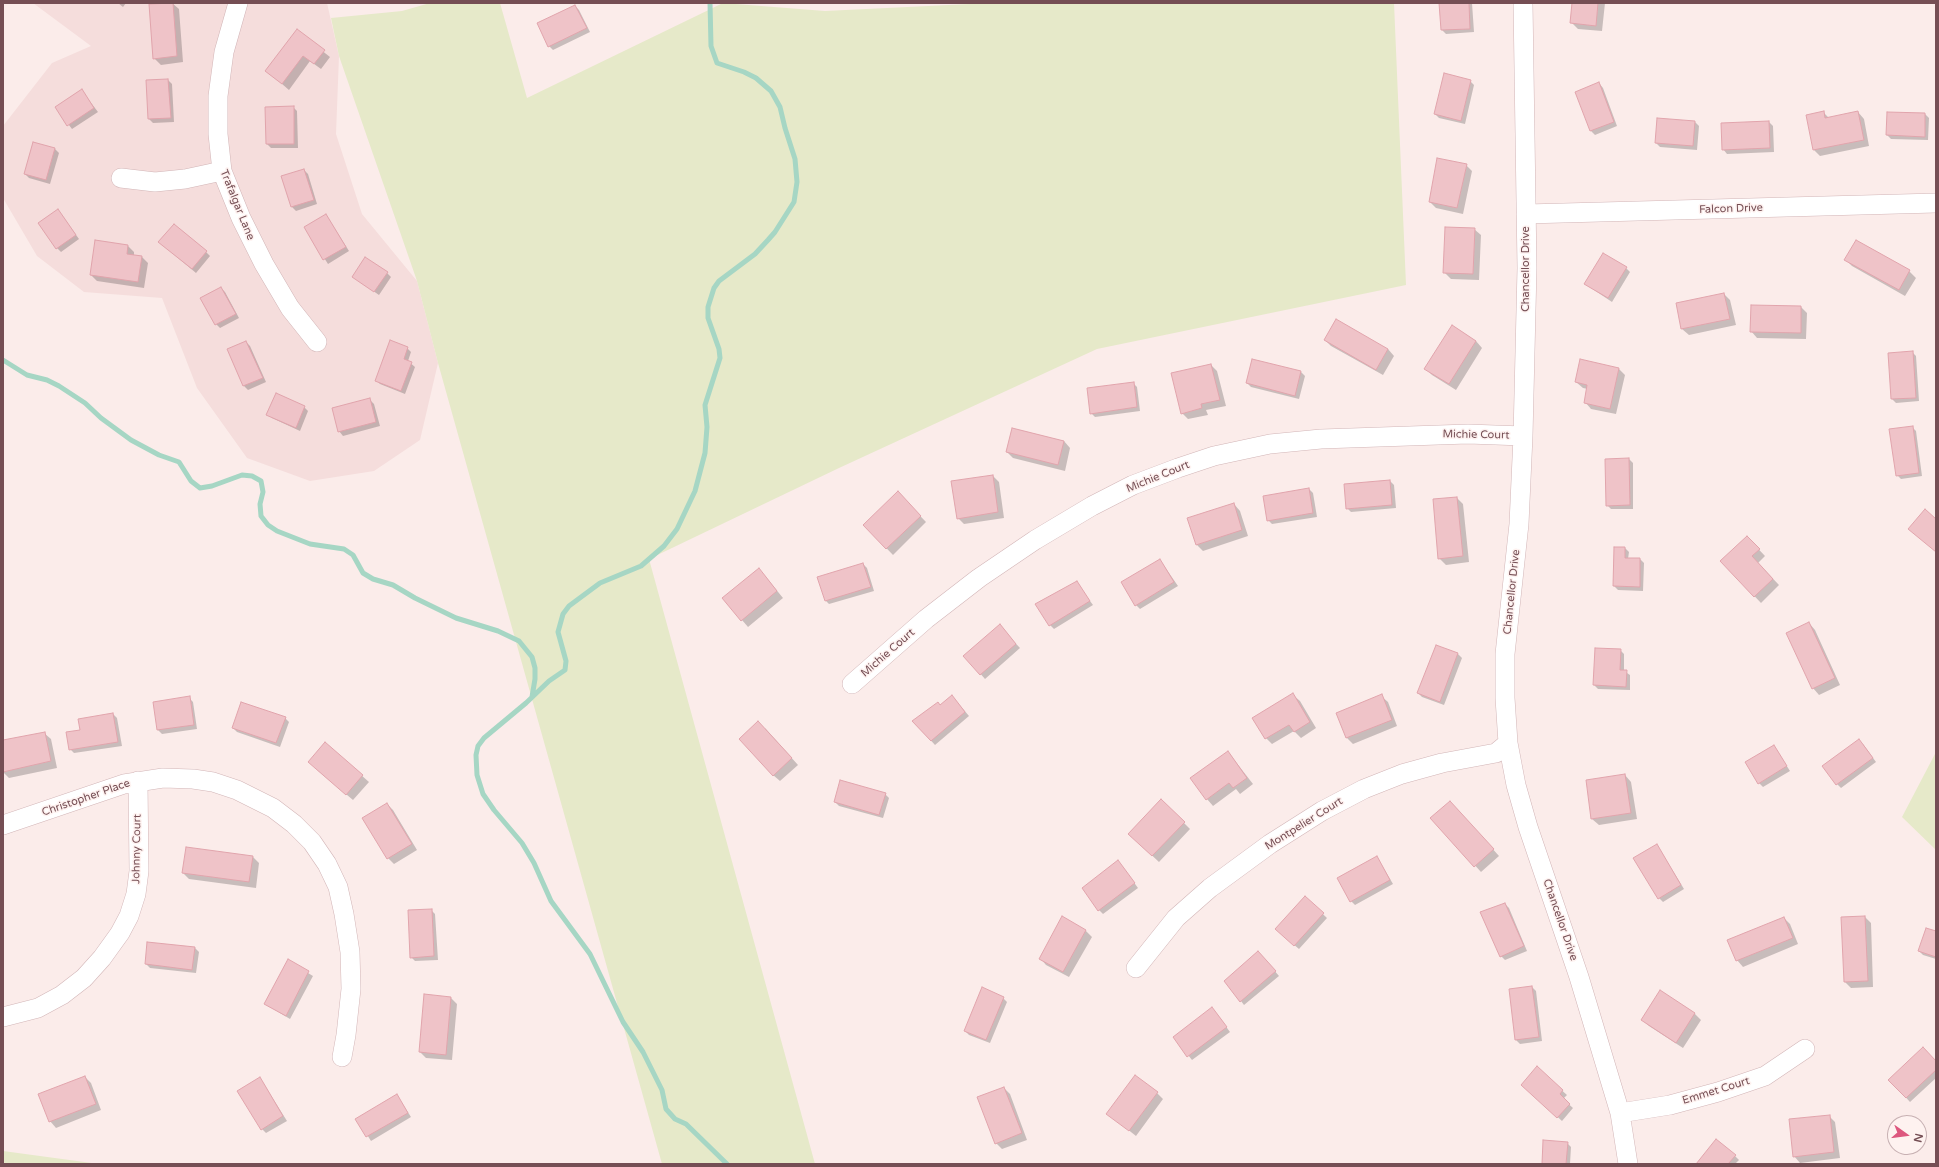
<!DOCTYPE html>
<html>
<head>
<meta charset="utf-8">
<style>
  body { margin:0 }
  #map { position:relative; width:1939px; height:1167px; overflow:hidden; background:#fbecea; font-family:"Varela Round",sans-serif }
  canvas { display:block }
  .frame { position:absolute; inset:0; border:4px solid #754e54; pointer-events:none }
  .north { position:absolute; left:1887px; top:1115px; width:40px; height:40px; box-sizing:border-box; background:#fef2f0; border:1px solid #c7b0b2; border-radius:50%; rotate:104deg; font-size:11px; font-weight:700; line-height:16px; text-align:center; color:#754e54 }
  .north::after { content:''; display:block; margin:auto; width:14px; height:18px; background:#dd577e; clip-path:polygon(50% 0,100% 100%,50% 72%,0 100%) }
</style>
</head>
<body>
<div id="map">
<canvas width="1939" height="1167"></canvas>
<div class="frame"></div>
<div class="north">N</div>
</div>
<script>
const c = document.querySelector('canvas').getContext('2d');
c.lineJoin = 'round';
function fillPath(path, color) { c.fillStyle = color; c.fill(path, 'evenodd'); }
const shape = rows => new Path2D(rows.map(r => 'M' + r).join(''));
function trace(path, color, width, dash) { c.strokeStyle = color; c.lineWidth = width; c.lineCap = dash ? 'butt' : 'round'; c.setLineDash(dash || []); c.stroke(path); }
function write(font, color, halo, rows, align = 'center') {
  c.font = font + ' "Varela Round",sans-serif'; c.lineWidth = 3; c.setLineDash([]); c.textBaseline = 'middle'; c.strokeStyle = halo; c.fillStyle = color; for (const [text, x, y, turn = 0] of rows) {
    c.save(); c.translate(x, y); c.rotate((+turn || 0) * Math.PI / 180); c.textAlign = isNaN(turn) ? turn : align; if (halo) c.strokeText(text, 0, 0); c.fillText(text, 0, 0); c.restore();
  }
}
fillPath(shape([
  [33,3,327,3,339,56,336,134,362,214,417,281,438,363,420,440,374,471,310,481,247,458,197,388,162,298,84,292,37,256,3,198,3,126,52,63,91,46]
]), '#f5dddc');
fillPath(shape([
  [430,3,500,3,527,98,723,3,825,11,990,3,1394,3,1406,285,1097,349,839,468,649,559,815,1164,662,1164,438,363,417,281,339,56,331,18,402,11],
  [1936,752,1936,850,1902,817],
  [3,1151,99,1164,3,1164]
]), '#e6e9c9');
fillPath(shape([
  [118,3,126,3,123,7],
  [172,3,179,9,183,62,161,65,154,58,150,5],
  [1440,3,1472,3,1474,32,1446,34,1442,30],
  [1573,3,1605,3,1602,31,1578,29,1571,22],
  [575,6,579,10,590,32,553,50,549,46],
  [297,31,330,57,321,69,310,61,289,90,267,71],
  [168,80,172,84,174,122,153,123,149,119,147,81],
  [1470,81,1474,85,1465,124,1439,118,1435,114],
  [1599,83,1603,88,1617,126,1595,135,1591,131,1576,92],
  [82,91,98,112,72,129,56,108],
  [293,107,297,111,298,148,271,148,267,144],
  [1823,112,1829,118,1858,112,1864,119,1869,146,1820,156,1814,150],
  [1925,114,1929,118,1928,140,1891,139,1887,135],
  [1695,122,1699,126,1697,150,1660,147,1656,143],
  [1769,122,1773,126,1774,152,1727,154,1723,149],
  [55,149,59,153,50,184,29,178,25,174],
  [1466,165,1472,171,1463,214,1436,208,1430,202],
  [304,170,308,174,317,204,296,211,292,207,282,177],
  [58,210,79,239,61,252,57,248],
  [326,215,349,251,328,264,305,228],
  [1474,229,1481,235,1479,280,1451,279,1444,272],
  [96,241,128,246,134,252,134,256,142,257,148,263,144,288,97,281,91,275],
  [1856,241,1909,271,1916,278,1905,296,1852,266,1846,260],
  [164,246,206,252,210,256,196,273],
  [1626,268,1630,272,1612,302,1585,284],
  [387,273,391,277,379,295,353,277],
  [221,288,225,292,239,318,220,328,216,324],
  [1724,294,1730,300,1736,325,1689,335,1682,329,1677,304],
  [1752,306,1801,307,1807,313,1806,339,1757,338,1751,331],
  [1452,326,1476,341,1482,348,1456,390,1432,375,1426,369],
  [1325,340,1388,349,1394,356,1383,375,1331,346],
  [246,342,250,346,266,382,248,390,244,386,228,350],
  [407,348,411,352,408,361,415,367,405,394,380,384,376,380],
  [1912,352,1916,356,1919,401,1896,403,1892,399],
  [1253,360,1301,372,1305,376,1299,399,1251,387,1247,383],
  [1581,361,1619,369,1625,375,1616,414,1591,409,1585,402,1588,389,1583,388,1576,382],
  [1211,365,1217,371,1226,406,1206,410,1208,415,1188,419,1182,413],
  [1133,383,1137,387,1140,411,1095,417,1091,413],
  [370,400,374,404,380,426,343,436,339,431],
  [304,407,308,411,300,431,272,418,268,414],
  [1912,427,1916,431,1922,476,1901,479,1897,475],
  [1013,429,1064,441,1070,448,1065,471,1013,458,1007,452],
  [1629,459,1633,463,1633,509,1611,509,1607,505],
  [993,476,999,482,1004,518,964,524,958,518],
  [1390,481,1394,485,1396,508,1351,512,1347,508],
  [1309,489,1313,493,1317,517,1272,524,1268,520],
  [898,493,926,522,893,555,864,525],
  [1457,498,1463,504,1469,562,1446,565,1439,558],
  [1234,504,1240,511,1248,536,1203,551,1197,545],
  [1747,537,1765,556,1758,563,1779,585,1761,603,1721,561],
  [1625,548,1629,552,1628,559,1640,559,1644,563,1643,591,1618,590,1614,586],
  [1160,560,1178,586,1140,609,1136,605],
  [863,564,867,568,874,591,829,604,825,600],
  [765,576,783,598,748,627,724,599],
  [1076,582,1093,605,1054,629,1050,625],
  [1809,623,1815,630,1840,685,1819,695,1813,688],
  [1003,630,1020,648,985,679,965,656],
  [1436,646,1458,654,1462,658,1444,705,1422,697,1418,693],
  [1620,650,1624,654,1624,671,1630,675,1630,690,1598,689,1594,685],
  [1293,695,1300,701,1316,728,1301,738,1294,731,1272,744,1266,738],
  [952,696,969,716,935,745,914,722,940,706],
  [1381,696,1388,702,1397,726,1353,744,1347,738,1338,713],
  [189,698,193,702,197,729,162,734,158,730,154,703],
  [113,714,117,718,122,746,74,753,70,749,81,731],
  [285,718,289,722,280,747,237,732,233,728],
  [765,728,798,765,780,781,773,775],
  [44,733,51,739,57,768,9,778,3,772,3,741],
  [325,743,369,782,353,800,315,768],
  [1863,744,1876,762,1841,788,1837,784],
  [1774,746,1790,771,1763,787,1759,783],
  [1228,752,1253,784,1240,794,1236,789,1213,806,1207,799],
  [1625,775,1631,782,1637,819,1599,825,1592,819],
  [885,794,889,798,883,818,839,806,835,802],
  [1161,800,1190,829,1159,862,1129,834],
  [387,804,393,810,417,850,394,864,388,858],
  [1456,808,1499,856,1481,872,1432,818],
  [1657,845,1684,889,1663,902,1659,898],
  [253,857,259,863,256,888,189,879,183,873],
  [1377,857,1393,884,1355,905,1351,901],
  [1122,866,1138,888,1103,914,1099,910],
  [1305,897,1327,918,1299,949,1280,933],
  [1505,904,1509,908,1527,951,1505,960,1501,956],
  [431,910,435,914,438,960,415,961,411,957],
  [1865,917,1871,923,1873,987,1851,988,1845,982,1842,918],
  [1784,918,1790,924,1798,944,1743,967,1737,960],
  [1085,930,1092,937,1069,977,1046,965,1040,958],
  [1936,932,1936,959,1923,955,1919,951],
  [195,948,199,952,196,973,150,968,146,964],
  [1262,956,1279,976,1244,1005,1241,1001],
  [288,961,313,976,290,1019,265,1004],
  [1532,987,1536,991,1542,1041,1520,1044,1516,1040],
  [1661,991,1695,1014,1701,1020,1683,1048,1649,1026,1642,1020],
  [450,997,457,1004,452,1060,426,1058,420,1052],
  [1003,998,1007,1002,990,1043,969,1035,965,1031],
  [1216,1013,1230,1032,1192,1060,1174,1037],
  [1936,1062,1936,1078,1910,1102,1890,1080],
  [1537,1068,1567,1095,1563,1099,1573,1108,1562,1121,1526,1088],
  [85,1077,91,1083,101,1110,56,1128,50,1121],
  [260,1078,287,1121,266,1133,262,1129],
  [1004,1088,1010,1094,1027,1140,1002,1149,996,1143],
  [1157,1093,1163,1099,1136,1136,1107,1113],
  [397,1095,411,1117,371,1141,357,1119],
  [1829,1116,1835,1122,1840,1158,1800,1163,1794,1156],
  [1567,1143,1571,1147,1570,1164,1543,1164],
  [1735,1156,1739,1160,1735,1164,1697,1164]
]), '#0003');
trace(shape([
  [710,3,711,46,717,63,744,72,756,78,771,91,780,107,785,128,795,159,797,182,794,202,775,232,768,240,755,254,719,281,714,288,708,307,708,318,719,349,720,358,705,405,707,427,705,453,695,491,677,529,664,546,641,566,600,583,569,606,563,614,558,632,566,661,565,670,549,681,526,703,484,738,478,746,476,755,477,775,483,794,494,810,522,843,534,863,551,901,590,954,623,1022,643,1052,662,1090,666,1109,675,1119,686,1124,727,1164],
  [3,360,27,375,47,380,59,386,85,403,101,418,131,440,159,455,179,462,191,481,200,488,212,486,242,475,252,476,261,481,263,492,260,504,261,516,268,525,277,531,310,544,344,549,353,555,363,573,373,579,393,585,415,598,456,618,498,631,519,641,532,657,535,668,535,679,532,697]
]), '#a6d6c4', 5);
const building = shape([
  [173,3,177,56,153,59,149,4,173,3],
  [1439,3,1469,3,1470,29,1441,30,1439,3],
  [1572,3,1598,3,1596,26,1570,23,1572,3],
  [575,5,587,28,548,47,537,23,575,5],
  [297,29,325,50,314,64,303,56,282,84,265,71,297,29],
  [1444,73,1471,80,1461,121,1434,114,1444,73],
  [168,79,171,118,148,119,146,80,168,79],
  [1599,82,1614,122,1590,131,1575,92,1599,82],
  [82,89,94,108,67,126,55,107,82,89],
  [294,106,294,144,266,144,265,107,294,106],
  [1824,111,1825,118,1858,111,1864,140,1813,150,1806,115,1824,111],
  [1887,112,1925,113,1925,137,1886,135,1887,112],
  [1657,118,1695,121,1693,146,1655,143,1657,118],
  [1769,121,1770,148,1722,150,1721,123,1769,121],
  [33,142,55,148,46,180,24,174,33,142],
  [1437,158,1467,164,1457,208,1429,202,1437,158],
  [304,169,314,200,291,207,281,176,304,169],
  [58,209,76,235,56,249,38,223,58,209],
  [326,214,346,247,323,260,304,227,326,214],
  [174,224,207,251,192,269,158,242,174,224],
  [1445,227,1475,228,1473,274,1443,273,1445,227],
  [95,240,128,245,127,254,142,256,138,282,90,275,95,240],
  [1856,240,1910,270,1899,290,1844,260,1856,240],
  [1603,253,1627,267,1608,298,1584,284,1603,253],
  [365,257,388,272,374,292,352,277,365,257],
  [221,287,236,314,215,325,200,298,221,287],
  [1724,293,1730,319,1681,329,1676,303,1724,293],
  [1751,305,1801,306,1801,333,1750,332,1751,305],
  [1336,319,1388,349,1376,370,1324,340,1336,319],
  [1452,325,1476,341,1449,384,1424,369,1452,325],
  [390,340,408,347,404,359,412,362,401,391,375,381,390,340],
  [246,341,263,378,243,386,227,349,246,341],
  [1913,351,1916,398,1891,399,1888,353,1913,351],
  [1252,359,1301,371,1295,396,1246,383,1252,359],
  [1580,359,1619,368,1610,409,1584,403,1587,385,1575,382,1580,359],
  [1211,364,1220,400,1201,404,1202,408,1181,414,1171,373,1211,364],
  [1134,382,1137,407,1090,414,1087,388,1134,382],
  [276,393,305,406,296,428,266,415,276,393],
  [370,398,376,422,338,432,332,408,370,398],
  [1913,426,1919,473,1896,476,1889,429,1913,426],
  [1012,428,1064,441,1058,465,1006,452,1012,428],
  [1629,458,1630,505,1606,506,1605,459,1629,458],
  [993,475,998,512,957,519,951,481,993,475],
  [1390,480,1392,505,1346,509,1344,484,1390,480],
  [1309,488,1313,513,1267,521,1263,496,1309,488],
  [898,491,921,516,886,549,863,525,898,491],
  [1457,497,1463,556,1438,559,1433,499,1457,497],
  [1234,503,1242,530,1196,545,1187,518,1234,503],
  [1925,509,1936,519,1936,552,1908,529,1925,509],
  [1747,536,1760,549,1752,556,1773,579,1754,597,1720,561,1747,536],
  [1614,547,1625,547,1625,558,1640,558,1640,587,1613,586,1614,547],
  [1160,559,1174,582,1135,606,1121,582,1160,559],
  [863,563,871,587,825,601,817,577,863,563],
  [759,568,777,591,741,621,722,598,759,568],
  [1077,581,1090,601,1049,626,1035,604,1077,581],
  [1809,622,1835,678,1812,689,1786,633,1809,622],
  [1000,624,1016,644,980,675,963,656,1000,624],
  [1436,645,1458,653,1440,702,1417,693,1436,645],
  [1595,648,1621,649,1620,670,1627,670,1626,687,1593,685,1595,648],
  [1293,693,1310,722,1294,732,1289,725,1265,739,1252,718,1293,693],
  [1382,694,1392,720,1346,738,1336,713,1382,694],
  [952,695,965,712,931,741,912,721,938,702,940,705,952,695],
  [190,696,194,725,157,730,153,702,190,696],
  [241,702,286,717,276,743,232,728,241,702],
  [113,713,118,742,69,750,66,732,80,730,78,719,113,713],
  [758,721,792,758,773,776,739,739,758,721],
  [45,732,51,761,3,772,3,740,45,732],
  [1859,739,1873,758,1836,785,1822,766,1859,739],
  [325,742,363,775,346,795,308,762,325,742],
  [1774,745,1787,766,1758,784,1745,762,1774,745],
  [1228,751,1247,778,1233,788,1229,783,1206,800,1190,778,1228,751],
  [1625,774,1631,813,1591,819,1586,780,1625,774],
  [840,780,886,793,879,815,834,802,840,780],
  [1161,799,1185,822,1152,856,1128,834,1161,799],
  [1450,801,1494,849,1474,867,1430,818,1450,801],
  [387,803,412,844,387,859,362,818,387,803],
  [1657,844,1681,885,1658,899,1633,858,1657,844],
  [186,847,253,856,249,882,182,873,186,847],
  [1377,856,1390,880,1350,902,1337,878,1377,856],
  [1118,860,1135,883,1098,911,1082,888,1118,860],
  [1305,896,1324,913,1294,946,1275,929,1305,896],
  [1505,903,1524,946,1500,957,1480,912,1505,903],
  [432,909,434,956,410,958,408,910,432,909],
  [1062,916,1086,930,1063,972,1039,959,1062,916],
  [1865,916,1868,981,1844,982,1841,917,1865,916],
  [1784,917,1793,938,1736,961,1727,940,1784,917],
  [1926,928,1936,931,1936,957,1918,951,1926,928],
  [147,942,195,947,192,970,145,964,147,942],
  [1258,951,1276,971,1240,1002,1224,981,1258,951],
  [288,959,309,971,286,1016,264,1004,288,959],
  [1532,986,1539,1037,1515,1040,1509,989,1532,986],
  [982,987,1004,997,986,1040,964,1031,982,987],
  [1660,990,1695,1013,1676,1043,1641,1020,1660,990],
  [424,994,451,997,446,1055,419,1052,424,994],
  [1212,1007,1227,1027,1187,1057,1173,1037,1212,1007],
  [1923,1047,1936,1061,1936,1070,1906,1098,1888,1080,1923,1047],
  [1537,1066,1563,1090,1560,1094,1570,1104,1557,1118,1521,1085,1537,1066],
  [1135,1075,1158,1092,1129,1131,1106,1114,1135,1075],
  [85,1076,96,1104,49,1122,38,1094,85,1076],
  [260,1077,283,1116,261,1130,237,1091,260,1077],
  [1004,1087,1022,1133,995,1144,977,1097,1004,1087],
  [397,1094,408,1113,366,1137,355,1119,397,1094],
  [1830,1115,1834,1152,1793,1157,1789,1119,1830,1115],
  [1716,1139,1736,1155,1728,1164,1696,1164,1716,1139],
  [1543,1140,1568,1142,1566,1164,1542,1164,1543,1140]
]);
fillPath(building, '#efc3c8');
trace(building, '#e1a4ac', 1);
const street = shape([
  [238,3,224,52,218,96,218,134,222,171,241,218,264,264,290,308,317,342],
  [1523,3,1527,268,1523,436,1519,524,1505,654,1505,698,1508,743,1516,785,1528,827,1579,977,1620,1113,1628,1164],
  [121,178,155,182,185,179,222,171],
  [1526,214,1936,203],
  [852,684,926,619,979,578,1035,540,1092,506,1133,485,1178,468,1214,456,1270,444,1321,439,1468,434,1523,436],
  [3,825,124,784,163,778,193,779,213,782,237,790,273,808,294,824,312,842,327,864,338,887,344,914,350,952,351,989,346,1035,342,1057],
  [1136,968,1176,918,1210,888,1270,844,1322,811,1364,789,1402,774,1442,763,1496,753,1508,743],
  [3,1017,38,1008,62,995,84,978,102,958,120,933,129,916,136,894,139,871,138,781],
  [1620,1113,1670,1105,1718,1092,1765,1076,1805,1049]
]);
trace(street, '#d2b5b7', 20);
trace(street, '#fff', 19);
write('11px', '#754e54', '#fef2f0', [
  ["Trafalgar Lane",237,205,68],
  ["Falcon Drive",1731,209,-2],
  ["Chancellor Drive",1526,269,-90],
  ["Michie Court",1476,435,1],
  ["Michie Court",1158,477,-22],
  ["Chancellor Drive",1512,592,-84],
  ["Michie Court",888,653,-41],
  ["Christopher Place",86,798,-19],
  ["Montpelier Court",1304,824,-32],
  ["Johnny Court",137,849,-89],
  ["Chancellor Drive",1560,920,71],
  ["Emmet Court",1716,1091,-17]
]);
</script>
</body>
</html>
